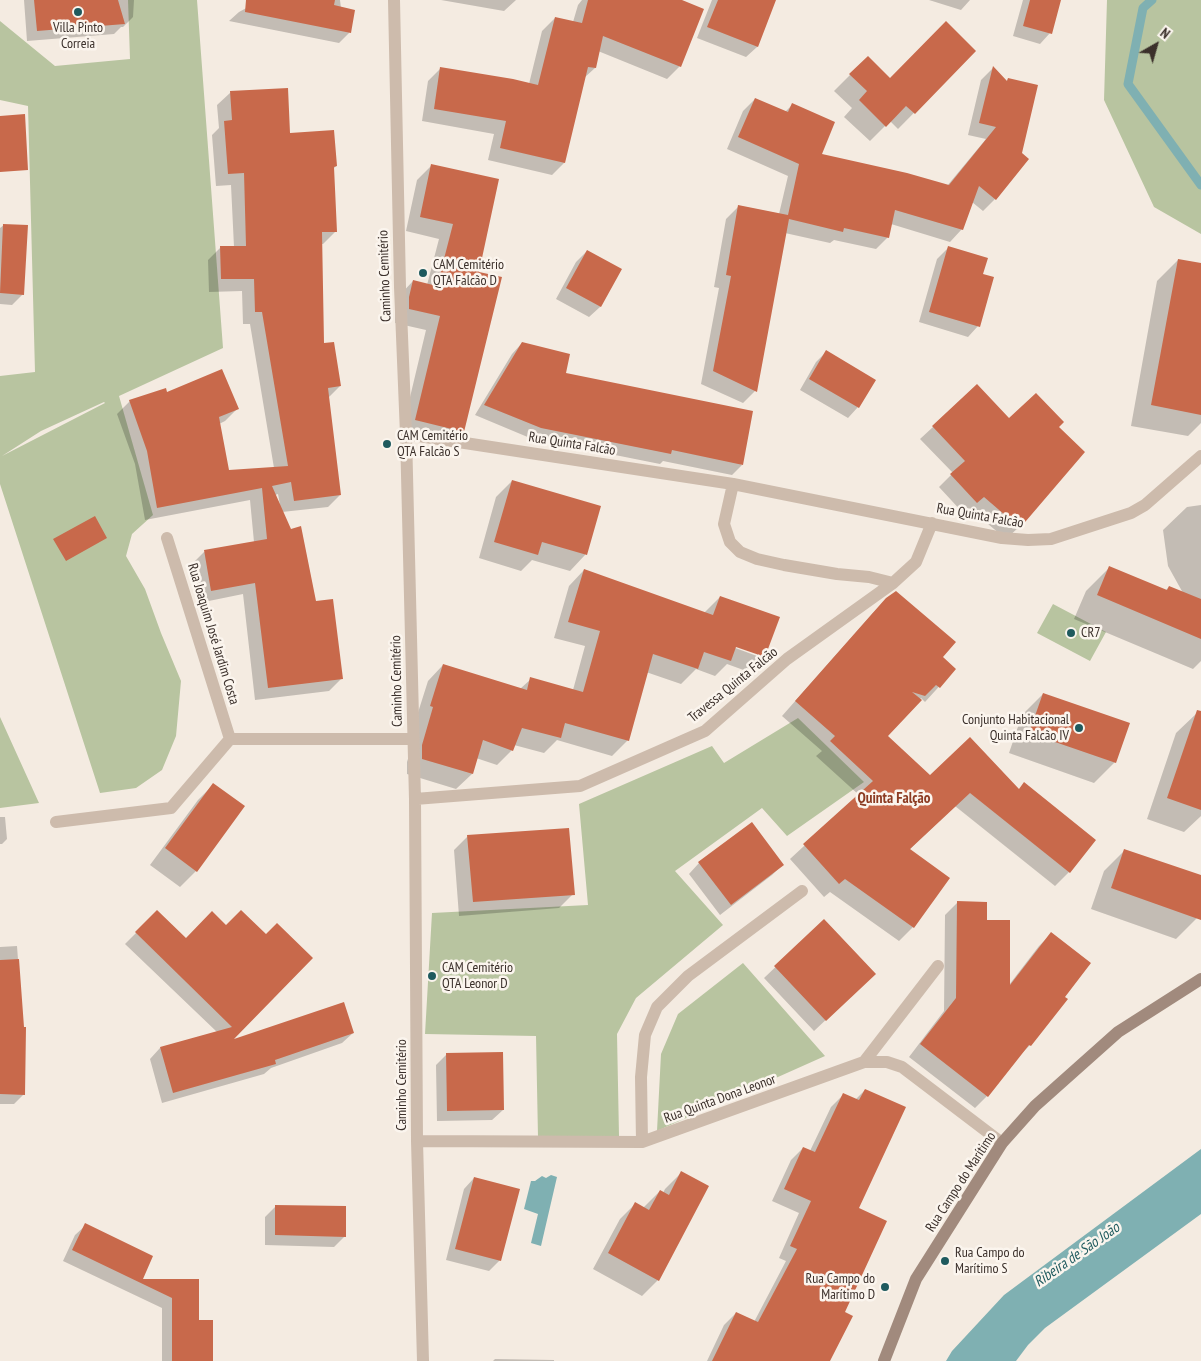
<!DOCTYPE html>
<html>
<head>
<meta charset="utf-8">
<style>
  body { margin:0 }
  #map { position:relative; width:1201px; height:1361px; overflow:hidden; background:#f4ebe1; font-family:"PT Sans Narrow",sans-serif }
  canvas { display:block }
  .north { position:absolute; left:1131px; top:20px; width:50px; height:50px; -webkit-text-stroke:4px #fbf5ee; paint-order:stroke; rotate:38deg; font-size:14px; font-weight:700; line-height:20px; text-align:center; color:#3b302b }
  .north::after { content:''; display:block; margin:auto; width:18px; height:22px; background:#3b302b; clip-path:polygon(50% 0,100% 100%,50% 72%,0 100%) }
</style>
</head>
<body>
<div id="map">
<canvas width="1201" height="1361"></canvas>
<div class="north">N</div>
</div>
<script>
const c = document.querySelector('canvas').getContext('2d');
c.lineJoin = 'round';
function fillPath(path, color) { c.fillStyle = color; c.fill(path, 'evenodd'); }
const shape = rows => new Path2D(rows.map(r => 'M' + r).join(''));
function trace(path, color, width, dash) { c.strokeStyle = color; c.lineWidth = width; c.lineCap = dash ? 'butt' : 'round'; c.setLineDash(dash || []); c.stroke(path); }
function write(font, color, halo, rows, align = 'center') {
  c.font = font + ' "PT Sans Narrow",sans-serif'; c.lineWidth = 5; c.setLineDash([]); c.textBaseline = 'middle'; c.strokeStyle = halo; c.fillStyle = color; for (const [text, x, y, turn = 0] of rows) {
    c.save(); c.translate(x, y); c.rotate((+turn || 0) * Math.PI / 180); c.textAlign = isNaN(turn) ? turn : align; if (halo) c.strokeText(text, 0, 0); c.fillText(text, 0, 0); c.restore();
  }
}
fillPath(shape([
  [128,0,197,0,223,348,119,396,153,515,132,534,126,556,145,589,161,633,181,681,176,736,162,770,136,788,100,793,0,484,0,376,35,372,28,106,0,100,0,21,55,66,130,59],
  [104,402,105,403,2,456,41,431],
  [1107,0,1201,0,1201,234,1154,207,1104,100],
  [1053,604,1106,632,1090,661,1037,633],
  [0,717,39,803,0,808],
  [798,718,864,782,787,836,762,808,675,871,723,925,636,998,617,1034,619,1136,538,1137,536,1036,425,1034,432,913,588,905,579,804,712,746,724,763],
  [743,963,825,1056,657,1131,661,1054,678,1014]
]), '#b8c4a0');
fillPath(shape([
  [1201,1149,1201,1214,1045,1328,1028,1345,1016,1361,946,1361,952,1351,1004,1295],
  [551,1175,557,1177,541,1246,531,1243,538,1214,524,1209,531,1181,535,1181,542,1176,546,1178]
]), '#7fb0b2');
fillPath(shape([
  [24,0,134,0,133,17,123,27,121,27,114,34,27,41],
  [261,0,340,0,341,8,350,32,339,43,229,21,239,12],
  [441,0,516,0,504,11],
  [582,0,678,0,680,66,667,79,598,51,595,68,584,78,564,163,552,175,488,160,494,134,422,121,428,81,441,68,529,84,542,31,555,18,573,22,578,5],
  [712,0,775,0,757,47,746,57,697,38],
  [929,0,970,0,961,10],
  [1023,0,1060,0,1050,33,1040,44,1013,36],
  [975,51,898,129,890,121,870,141,844,117,852,108,834,91,868,57,890,79],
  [993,68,1006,82,1008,79,995,199,983,211,972,202,962,229,950,242,891,224,888,237,876,249,834,240,830,243,785,233,755,391,743,403,701,384,719,288,714,287,726,219,738,207,779,214,788,176,727,149,743,111,755,99,785,112,792,105,820,155,947,186,986,139,968,135,981,80],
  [286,89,289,134,336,166,333,169,336,231,323,244,321,244,323,345,340,386,328,398,340,495,328,507,282,512,341,679,329,691,255,700,243,594,199,603,192,564,204,552,254,542,250,500,145,520,135,464,117,414,130,401,167,394,238,408,225,421,219,424,228,471,274,468,250,324,243,324,242,291,209,292,208,260,221,247,234,247,231,185,216,186,212,135,219,128,217,105,230,93],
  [278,494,280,505,275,495],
  [432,165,478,272,463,432,449,446,401,435,426,330,395,323,395,313,399,296,413,281,427,285,439,239,406,231,417,180],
  [4,225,23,294,12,305,0,304,0,228],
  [948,248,982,275,978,326,968,337,919,322,937,259],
  [587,251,620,269,600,307,589,317,556,299,576,262],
  [1178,260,1201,264,1201,423,1188,436,1131,426,1157,281],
  [522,343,564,374,742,465,732,475,663,461,660,464,530,438,475,415,512,354],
  [826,352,858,407,848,418,800,390,816,362],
  [1009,420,1058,427,1019,527,1006,539,970,509,964,514,939,487,953,473,920,439,933,427],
  [512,481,599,507,585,555,570,571,532,560,521,571,479,558,496,497],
  [1201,505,1201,661,1193,669,1074,619,1086,591,1109,568,1165,591,1169,587,1183,593,1168,566,1163,530,1187,507],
  [584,570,704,613,720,597,764,657,749,672,727,664,715,676,696,669,681,684,646,672,628,740,612,756,557,740,544,753,514,745,512,750,497,765,476,758,472,774,456,789,407,774,407,762,419,723,415,722,428,681,443,665,520,689,531,679,573,690,585,646,554,638,569,586],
  [731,644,757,653,757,656,730,646],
  [886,599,941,657,955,669,925,702,921,698,886,736,930,776,1018,790,1094,841,1069,872,1055,886,955,806,909,850,913,927,899,941,830,892,824,897,790,859,859,795,816,756,822,751,782,716,872,614],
  [1043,694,1115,762,1094,783,1009,753,1022,715],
  [1197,713,1201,714,1201,816,1184,832,1147,819,1176,733],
  [214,784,196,871,180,887,150,865,198,800],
  [0,817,5,817,7,839,2,844,0,844],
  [468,836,573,894,559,908,459,916,454,850],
  [1125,850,1201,877,1201,906,1197,918,1176,939,1091,909,1104,871],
  [699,863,783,864,772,875,720,915,689,874],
  [957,903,986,921,1009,985,1039,946,1051,934,1030,1045,1017,1058,987,1096,975,1108,909,1057,944,1011,945,915],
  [157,912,186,940,226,927,266,936,230,1041,353,1033,342,1043,271,1068,264,1074,162,1103,150,1059,160,1048,217,1032,125,944],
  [824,921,864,984,814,1031,764,978],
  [17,946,23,1028,24,1094,14,1104,0,1104,0,947],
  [446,1055,503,1110,492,1120,437,1121,436,1065],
  [865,1090,857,1209,843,1312,829,1361,707,1361,724,1325,736,1313,754,1322,786,1261,779,1258,799,1213,772,1201,791,1160,803,1148,810,1151,831,1107,843,1095,855,1100],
  [681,1173,658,1280,642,1296,593,1269,620,1219,635,1204,643,1208,660,1191,663,1193,665,1189],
  [474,1178,500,1260,489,1271,446,1260,464,1189],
  [276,1206,345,1236,334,1247,265,1245,265,1217],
  [86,1225,141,1280,198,1280,198,1321,212,1361,162,1361,162,1308,63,1261,75,1235],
  [495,1359,554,1360,554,1361,493,1361]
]), '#0003');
trace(shape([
  [1152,0,1143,8,1128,84,1201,185]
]), '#7fb0b2', 9);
fillPath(shape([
  [34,0,118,0,125,24,37,31],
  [246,0,335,0,334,5,355,10,351,33,245,12],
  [588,0,682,0,704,9,681,67,603,36,596,68,588,67,565,163,500,148,506,121,434,109,440,67,513,79,538,85,555,17,582,23],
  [718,0,776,0,758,47,707,27],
  [1030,0,1061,0,1052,34,1023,26],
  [946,21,976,51,915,114,906,106,886,127,859,100,867,91,849,74,868,56,890,78],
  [993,66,1007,81,1008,78,1038,85,1022,153,1029,159,996,200,979,186,963,230,895,210,889,238,844,228,843,232,789,219,757,392,713,371,731,276,726,275,738,205,788,215,799,164,738,137,755,98,788,112,792,103,835,122,822,154,907,173,949,185,996,127,979,123],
  [288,88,290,133,334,130,337,166,334,167,337,232,322,232,324,343,334,342,341,386,328,388,341,495,294,501,291,482,272,486,291,529,301,526,316,601,333,599,343,679,268,688,255,583,211,591,204,550,267,539,262,488,157,508,147,451,129,400,166,388,167,392,222,369,239,409,219,417,229,470,288,466,262,312,255,312,254,279,221,279,220,246,246,246,244,173,228,174,224,121,232,120,230,91],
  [25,114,28,170,0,172,0,116],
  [431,164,499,179,479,272,502,277,464,432,415,420,440,316,409,309,409,297,413,280,437,286,453,224,420,217],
  [3,224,28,225,24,295,0,293],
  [948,246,988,258,983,274,994,277,980,327,929,312],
  [587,250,622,269,601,307,566,288],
  [1178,259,1201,263,1201,415,1151,405],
  [522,342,570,354,566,373,753,411,743,465,672,450,671,454,541,428,484,405],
  [826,350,876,380,859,408,809,379],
  [977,384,1009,418,1036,393,1064,422,1059,427,1085,452,1020,528,984,497,977,503,950,474,965,461,932,426],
  [512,480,601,506,587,555,542,542,538,555,494,542],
  [95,516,107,538,66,561,53,539],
  [1109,566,1167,590,1169,586,1201,599,1201,639,1097,595],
  [584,569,713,615,720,596,780,617,765,657,736,647,731,661,704,652,698,669,653,654,629,741,565,723,561,738,522,728,513,751,483,740,473,774,422,759,422,745,433,707,430,706,443,664,527,690,530,677,583,692,600,631,568,622],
  [896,591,956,642,943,657,956,669,940,688,936,685,925,696,912,692,922,700,888,736,930,775,970,737,1019,789,1024,782,1096,840,1070,873,970,793,910,849,950,878,914,928,845,879,839,884,803,844,873,781,830,741,835,736,795,701,886,598],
  [1043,693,1130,723,1116,763,1029,733],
  [1197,710,1201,711,1201,810,1167,798],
  [213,783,245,806,197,872,165,848],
  [752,822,784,865,731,905,698,862],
  [569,828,575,895,473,902,467,835],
  [1124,849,1201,875,1201,920,1111,888],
  [957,901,987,902,987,920,1010,920,1010,985,1051,932,1091,963,1065,997,1068,999,1031,1046,1029,1045,988,1097,920,1044,956,998],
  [157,910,186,938,212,911,226,925,241,910,266,934,277,923,313,958,234,1039,344,1002,354,1033,275,1060,276,1064,173,1093,160,1047,232,1027,135,932],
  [824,919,876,974,826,1021,774,966],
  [19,959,24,1027,26,1027,25,1095,0,1094,0,960],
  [503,1052,504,1110,447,1111,446,1053],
  [865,1089,906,1107,859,1208,887,1221,845,1312,853,1316,830,1361,712,1361,736,1312,758,1322,797,1249,790,1246,811,1201,784,1189,803,1147,815,1152,843,1093,859,1100],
  [681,1171,709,1186,659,1281,608,1253,635,1202,649,1210,660,1190,669,1195],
  [474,1177,520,1189,501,1261,455,1249],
  [275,1205,346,1206,346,1237,275,1235],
  [85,1223,153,1256,143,1279,199,1279,199,1320,213,1320,213,1361,172,1361,172,1298,72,1250]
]), '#c8694b');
trace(shape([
  [394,0,400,287,406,434,415,799,417,1141,423,1361],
  [406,434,733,484,1002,538,1028,540,1051,539,1131,513,1145,505,1201,456],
  [733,484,724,524,730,542,740,552,757,559,784,565,837,574,869,577,893,583],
  [167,538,230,739],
  [415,799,580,786,705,731,787,659,893,583,916,562,932,523],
  [56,822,171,808,230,739,413,739],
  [864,1062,938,966],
  [417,1141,642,1142,864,1062,887,1062,902,1067,1002,1143],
  [642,1142,641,1077,645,1035,657,1007,688,976,802,891]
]), '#cdbbac', 12);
trace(shape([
  [884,1361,916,1279,1002,1143,1035,1106,1118,1032,1201,979]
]), '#a18a7d', 12);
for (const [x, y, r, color] of [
  [78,12,5,"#1f5a5e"],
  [423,273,5,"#1f5a5e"],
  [387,444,5,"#1f5a5e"],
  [1071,633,5,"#1f5a5e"],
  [1079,728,5,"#1f5a5e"],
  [432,976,5,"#1f5a5e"],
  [945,1261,5,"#1f5a5e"],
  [885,1287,5,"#1f5a5e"]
]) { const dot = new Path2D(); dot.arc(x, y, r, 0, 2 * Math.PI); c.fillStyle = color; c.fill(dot); trace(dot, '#fbf5ee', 2); }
write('14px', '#3b302b', '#fbf5ee', [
  ["Villa Pinto",78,28,"center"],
  ["Correia",78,44,"center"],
  ["CAM Cemitério",433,265],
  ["QTA Falcão D",433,281],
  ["CAM Cemitério",397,436],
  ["QTA Falcão S",397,452],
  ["CR7",1081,633],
  ["Conjunto Habitacional",1069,720,"right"],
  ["Quinta Falcão IV",1069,736,"right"],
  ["CAM Cemitério",442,968],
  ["QTA Leonor D",442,984],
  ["Rua Campo do",955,1253],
  ["Marítimo S",955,1269],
  ["Rua Campo do",875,1279,"right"],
  ["Marítimo D",875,1295,"right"]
], 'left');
write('14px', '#3b302b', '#fbf5ee', [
  ["Caminho Cemitério",385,276,-92],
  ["Rua Quinta Falcão",572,444,9],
  ["Rua Quinta Falcão",980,516,10],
  ["Rua Joaquim José Jardim Costa",213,634,73],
  ["Caminho Cemitério",397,681,-91],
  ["Travessa Quinta Falcão",733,685,-39],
  ["Caminho Cemitério",402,1085,-90],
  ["Rua Quinta Dona Leonor",720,1099,-20],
  ["Rua Campo do Marítimo",961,1182,-57]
]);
write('bold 15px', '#8c3b22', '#fbf5ee', [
  ["Quinta Falção",894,799]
]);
write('italic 15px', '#1f5a5e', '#fbf5ee', [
  ["Ribeira de São João",1077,1255,-35]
]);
</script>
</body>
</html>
